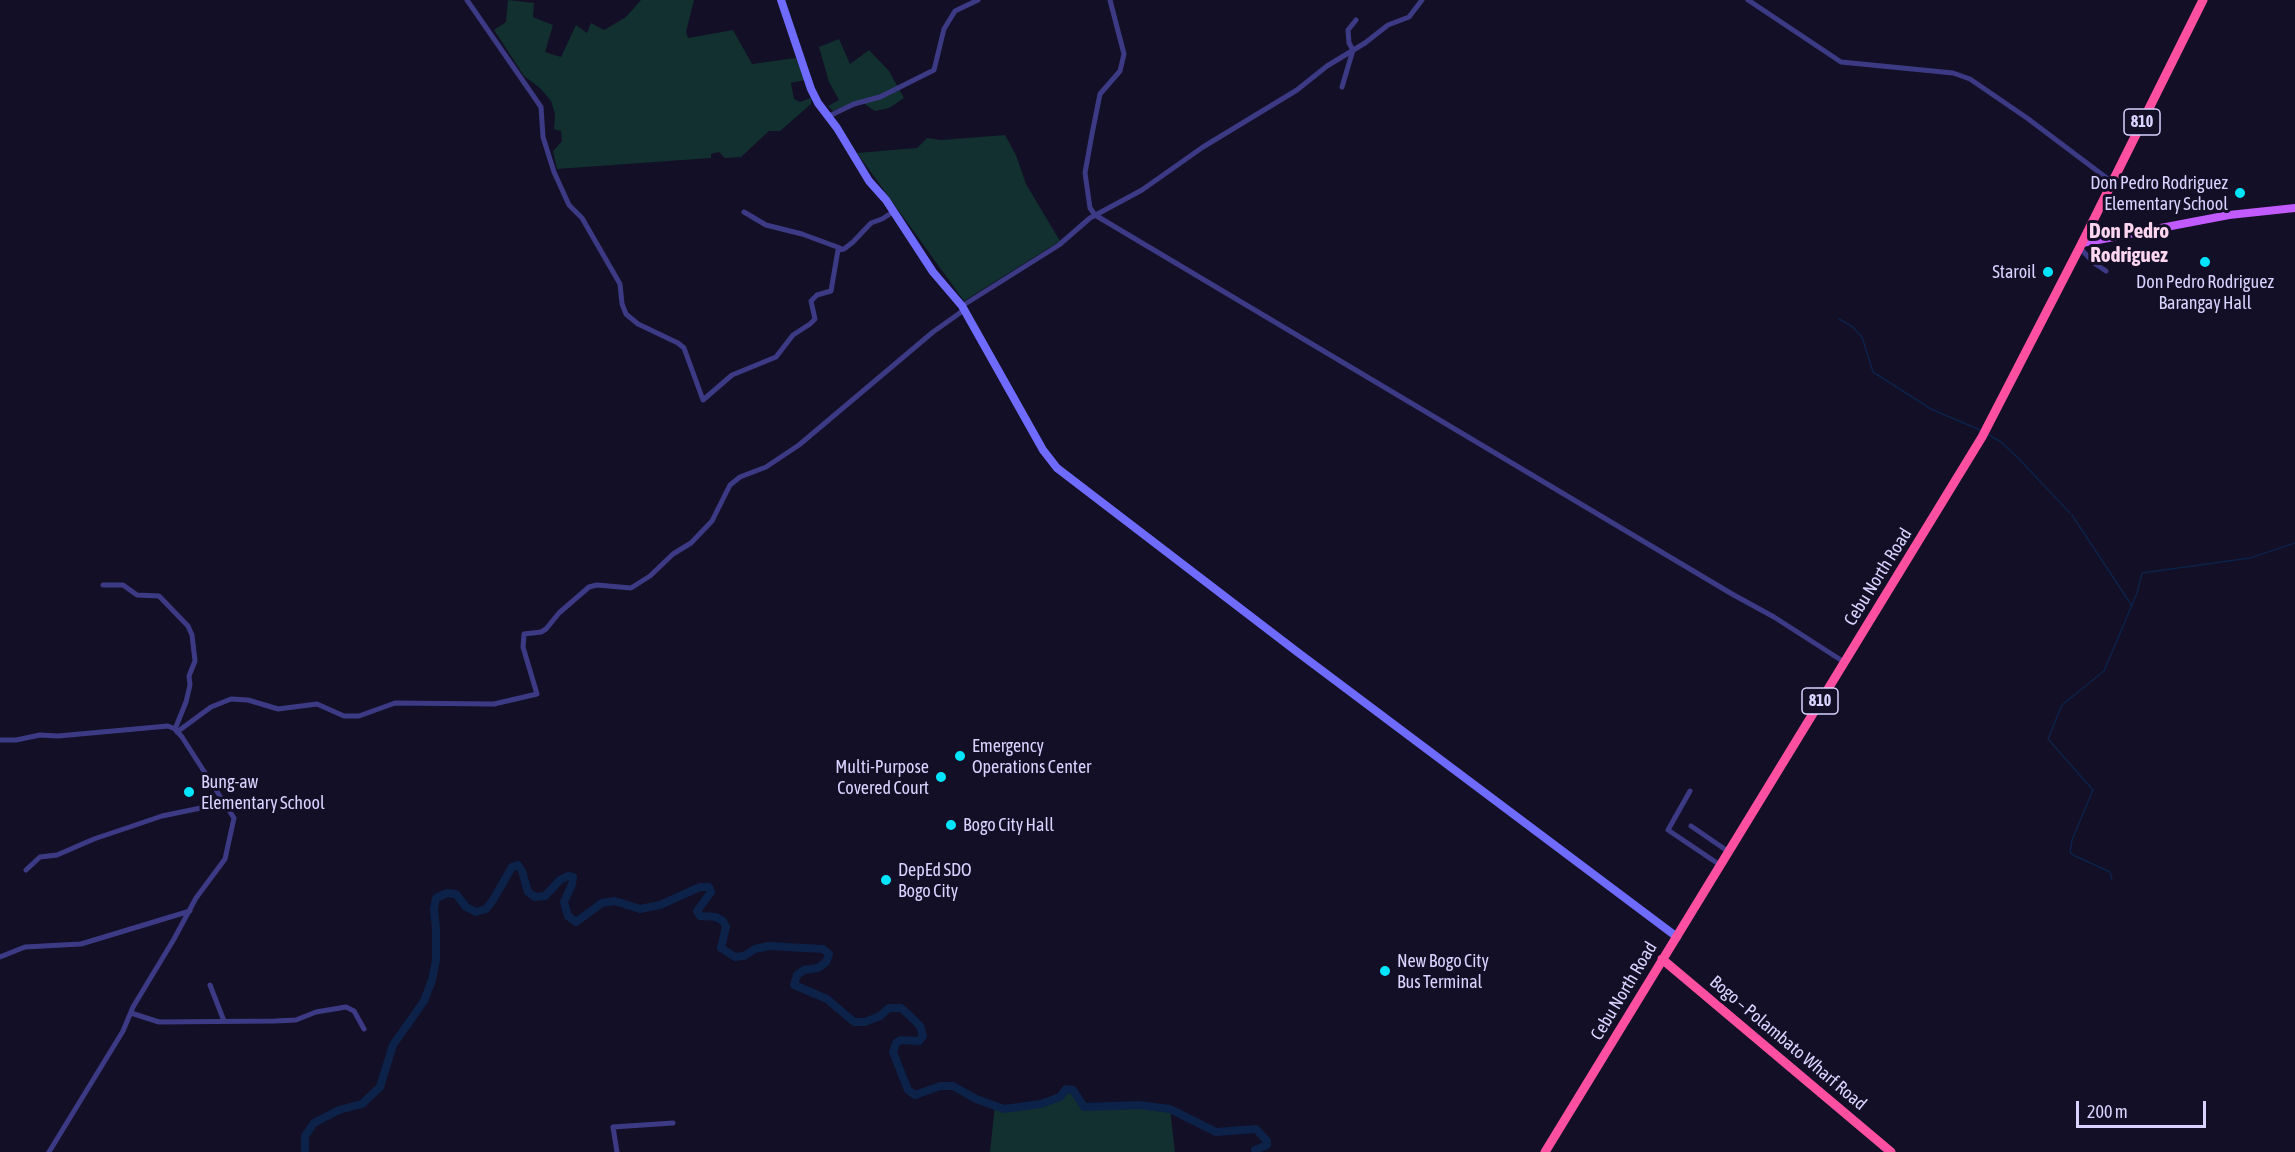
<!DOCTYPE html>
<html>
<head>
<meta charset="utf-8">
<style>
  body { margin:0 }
  #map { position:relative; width:2295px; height:1152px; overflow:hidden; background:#130f26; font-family:"Asap Condensed",sans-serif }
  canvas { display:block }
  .scale { position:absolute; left:2076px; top:1101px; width:130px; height:27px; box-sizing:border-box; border:3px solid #d9d4ff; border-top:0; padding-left:8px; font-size:18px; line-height:21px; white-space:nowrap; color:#d9d4ff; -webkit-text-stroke:4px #130f26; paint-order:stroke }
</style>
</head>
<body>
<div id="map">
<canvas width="2295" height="1152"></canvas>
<div class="scale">200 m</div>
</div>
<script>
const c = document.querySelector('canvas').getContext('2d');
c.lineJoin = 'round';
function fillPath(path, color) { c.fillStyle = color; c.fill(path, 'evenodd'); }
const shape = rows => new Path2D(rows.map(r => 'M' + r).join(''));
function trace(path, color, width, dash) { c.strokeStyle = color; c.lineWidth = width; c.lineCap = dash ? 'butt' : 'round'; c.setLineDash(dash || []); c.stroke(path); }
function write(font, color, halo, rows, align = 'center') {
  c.font = font + ' "Asap Condensed",sans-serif'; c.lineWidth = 6; c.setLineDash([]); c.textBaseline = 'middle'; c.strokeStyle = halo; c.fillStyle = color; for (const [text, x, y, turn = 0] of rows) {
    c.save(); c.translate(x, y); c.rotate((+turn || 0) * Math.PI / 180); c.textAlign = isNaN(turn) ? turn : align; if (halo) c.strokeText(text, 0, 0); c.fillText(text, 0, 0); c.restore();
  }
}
fillPath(shape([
  [508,0,534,3,533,17,553,25,545,52,561,57,576,25,587,33,591,23,604,30,626,17,641,0,694,0,686,32,688,38,733,30,752,64,796,58,805,80,791,83,794,99,800,102,811,98,811,104,780,131,769,131,741,157,725,158,719,152,711,154,711,158,557,169,553,151,562,141,561,131,554,129,555,114,551,101,540,88,524,76,494,30,506,22],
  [839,39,850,64,869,50,889,71,904,98,889,108,875,111,860,101,833,111,828,106,839,100,829,82,819,47],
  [1005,135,1016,155,1026,184,1060,241,964,301,857,153,917,148,927,138,941,140],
  [1066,1089,1073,1090,1085,1107,1139,1105,1170,1109,1175,1152,990,1152,995,1105,1004,1108,1041,1104,1060,1097]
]), '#12302f');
trace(shape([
  [1839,319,1853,327,1862,337,1873,372,1931,409,1980,430],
  [1987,434,2001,442,2019,459,2070,513],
  [2072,515,2132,606],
  [2112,880,2110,872,2073,855,2070,852,2072,840,2093,790,2048,739,2062,705,2104,671,2137,593,2142,573,2250,558,2295,543]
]), '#0c2248', 1.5);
trace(shape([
  [305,1152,305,1136,314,1123,339,1110,362,1104,380,1087,393,1045,424,1001,432,980,436,960,436,929,434,909,436,898,447,893,456,894,466,907,476,912,486,909,493,900,512,867,518,865,522,871,528,892,535,897,545,896,560,880,568,876,573,877,572,884,564,902,568,916,576,922,602,903,615,901,640,909,660,905,700,887,709,887,711,892,697,911,700,916,716,917,723,921,726,927,721,948,735,957,744,956,755,949,769,946,823,949,829,954,826,962,818,968,804,970,797,975,794,985,827,999,854,1022,865,1022,880,1016,889,1008,901,1008,910,1016,920,1026,923,1036,919,1041,901,1040,896,1043,893,1052,908,1090,915,1095,940,1086,953,1086,976,1099,1004,1109,1041,1104,1060,1097,1066,1089,1073,1090,1084,1107,1139,1105,1170,1109,1216,1132,1256,1129,1267,1141,1267,1145,1255,1150,1256,1152]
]), '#0c2248', 8);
trace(shape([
  [467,0,541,107,543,137,554,172,569,205,582,218,620,284,622,304,626,314,638,324,678,343,684,348,703,400,732,375,776,357,793,335,810,324,815,319,811,301,817,295,831,291,838,250,844,249,853,242,871,223,882,219,893,212],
  [1110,0,1124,54,1120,71,1100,94,1092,134,1085,173,1090,208,1095,215,1732,594,1774,617,1844,662],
  [1748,0,1841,62,1953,73,1970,79,2027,118,2112,182],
  [1342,87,1353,50,1349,43,1348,30,1356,20],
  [829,116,854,104,880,97,934,70,944,29,955,11,978,0],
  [744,212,766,225,802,234,840,248],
  [2079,247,2094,263,2106,271],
  [962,306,1059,245,1090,218,1142,190,1203,147,1297,90,1327,66,1365,43,1388,25,1409,17,1422,0],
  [103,585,123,585,137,595,159,596,188,626,192,635,195,661,189,676,190,685,186,702,175,729],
  [177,732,211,707,231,699,248,700,278,709,317,704,344,716,359,716,395,703,494,704,537,694,523,647,524,634,541,632,546,629,559,613,589,587,597,585,631,588,650,576,673,554,691,543,712,521,730,485,740,477,766,467,799,445,933,332,964,310],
  [0,740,16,740,40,735,58,736,168,726,175,729,182,737,234,818,225,859,196,898,174,939,133,1007,123,1031,49,1152],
  [1690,791,1668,830,1720,865],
  [1691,826,1729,852],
  [26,870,40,857,57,855,94,839,162,816,225,803],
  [0,957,25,947,81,944,190,911],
  [210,985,224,1021],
  [131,1013,159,1022,275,1021,296,1020,316,1012,346,1007,354,1011,364,1029],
  [617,1152,613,1127,673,1123]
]), '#3d3a85', 5);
trace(shape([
  [781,0,811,89,818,103,837,128,869,181,886,200,933,272,962,306,1043,450,1057,468,1296,651,1677,937]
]), '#6f6bff', 8);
trace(shape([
  [2082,243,2229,215,2295,208]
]), '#c25bff', 8);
trace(shape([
  [1662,959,1891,1152],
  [1545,1152,1982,437,2082,243,2203,0]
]), '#ff4fa3', 9);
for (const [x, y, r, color] of [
  [2240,193,6,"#00e5ff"],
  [2205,262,6,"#00e5ff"],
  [2048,272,6,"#00e5ff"],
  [960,756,6,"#00e5ff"],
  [941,777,6,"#00e5ff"],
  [189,792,6,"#00e5ff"],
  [951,825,6,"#00e5ff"],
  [886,880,6,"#00e5ff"],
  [1385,971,6,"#00e5ff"]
]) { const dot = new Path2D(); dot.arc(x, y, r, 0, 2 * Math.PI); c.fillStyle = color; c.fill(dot); trace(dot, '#130f26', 2); }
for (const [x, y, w] of [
  [2142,122,36],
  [1820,701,36]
]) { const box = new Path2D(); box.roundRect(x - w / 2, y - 13, w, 26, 4.5); c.fillStyle = '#130f26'; c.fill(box); trace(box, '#d9d4ff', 1.5); }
write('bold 16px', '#d9d4ff', null, [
  ["810",2142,122],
  ["810",1820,701]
]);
write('18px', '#d9d4ff', '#130f26', [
  ["Don Pedro Rodriguez",2228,183,"right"],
  ["Elementary School",2228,204,"right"],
  ["Staroil",2036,272,"right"],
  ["Don Pedro Rodriguez",2205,282,"center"],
  ["Barangay Hall",2205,303,"center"],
  ["Emergency",972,746],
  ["Operations Center",972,767],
  ["Multi-Purpose",929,767,"right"],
  ["Covered Court",929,788,"right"],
  ["Bung-aw",201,782],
  ["Elementary School",201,803],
  ["Bogo City Hall",963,825],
  ["DepEd SDO",898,870],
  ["Bogo City",898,891],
  ["New Bogo City",1397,961],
  ["Bus Terminal",1397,982]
], 'left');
write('18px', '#d9d4ff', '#130f26', [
  ["Cebu North Road",1878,577,-58],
  ["Cebu North Road",1624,991,-59],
  ["Bogo – Polambato Wharf Road",1788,1043,40]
]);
write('bold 21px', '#ffd6f0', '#130f26', [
  ["Don Pedro",2129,231],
  ["Rodriguez",2129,255]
]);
</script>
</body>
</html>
